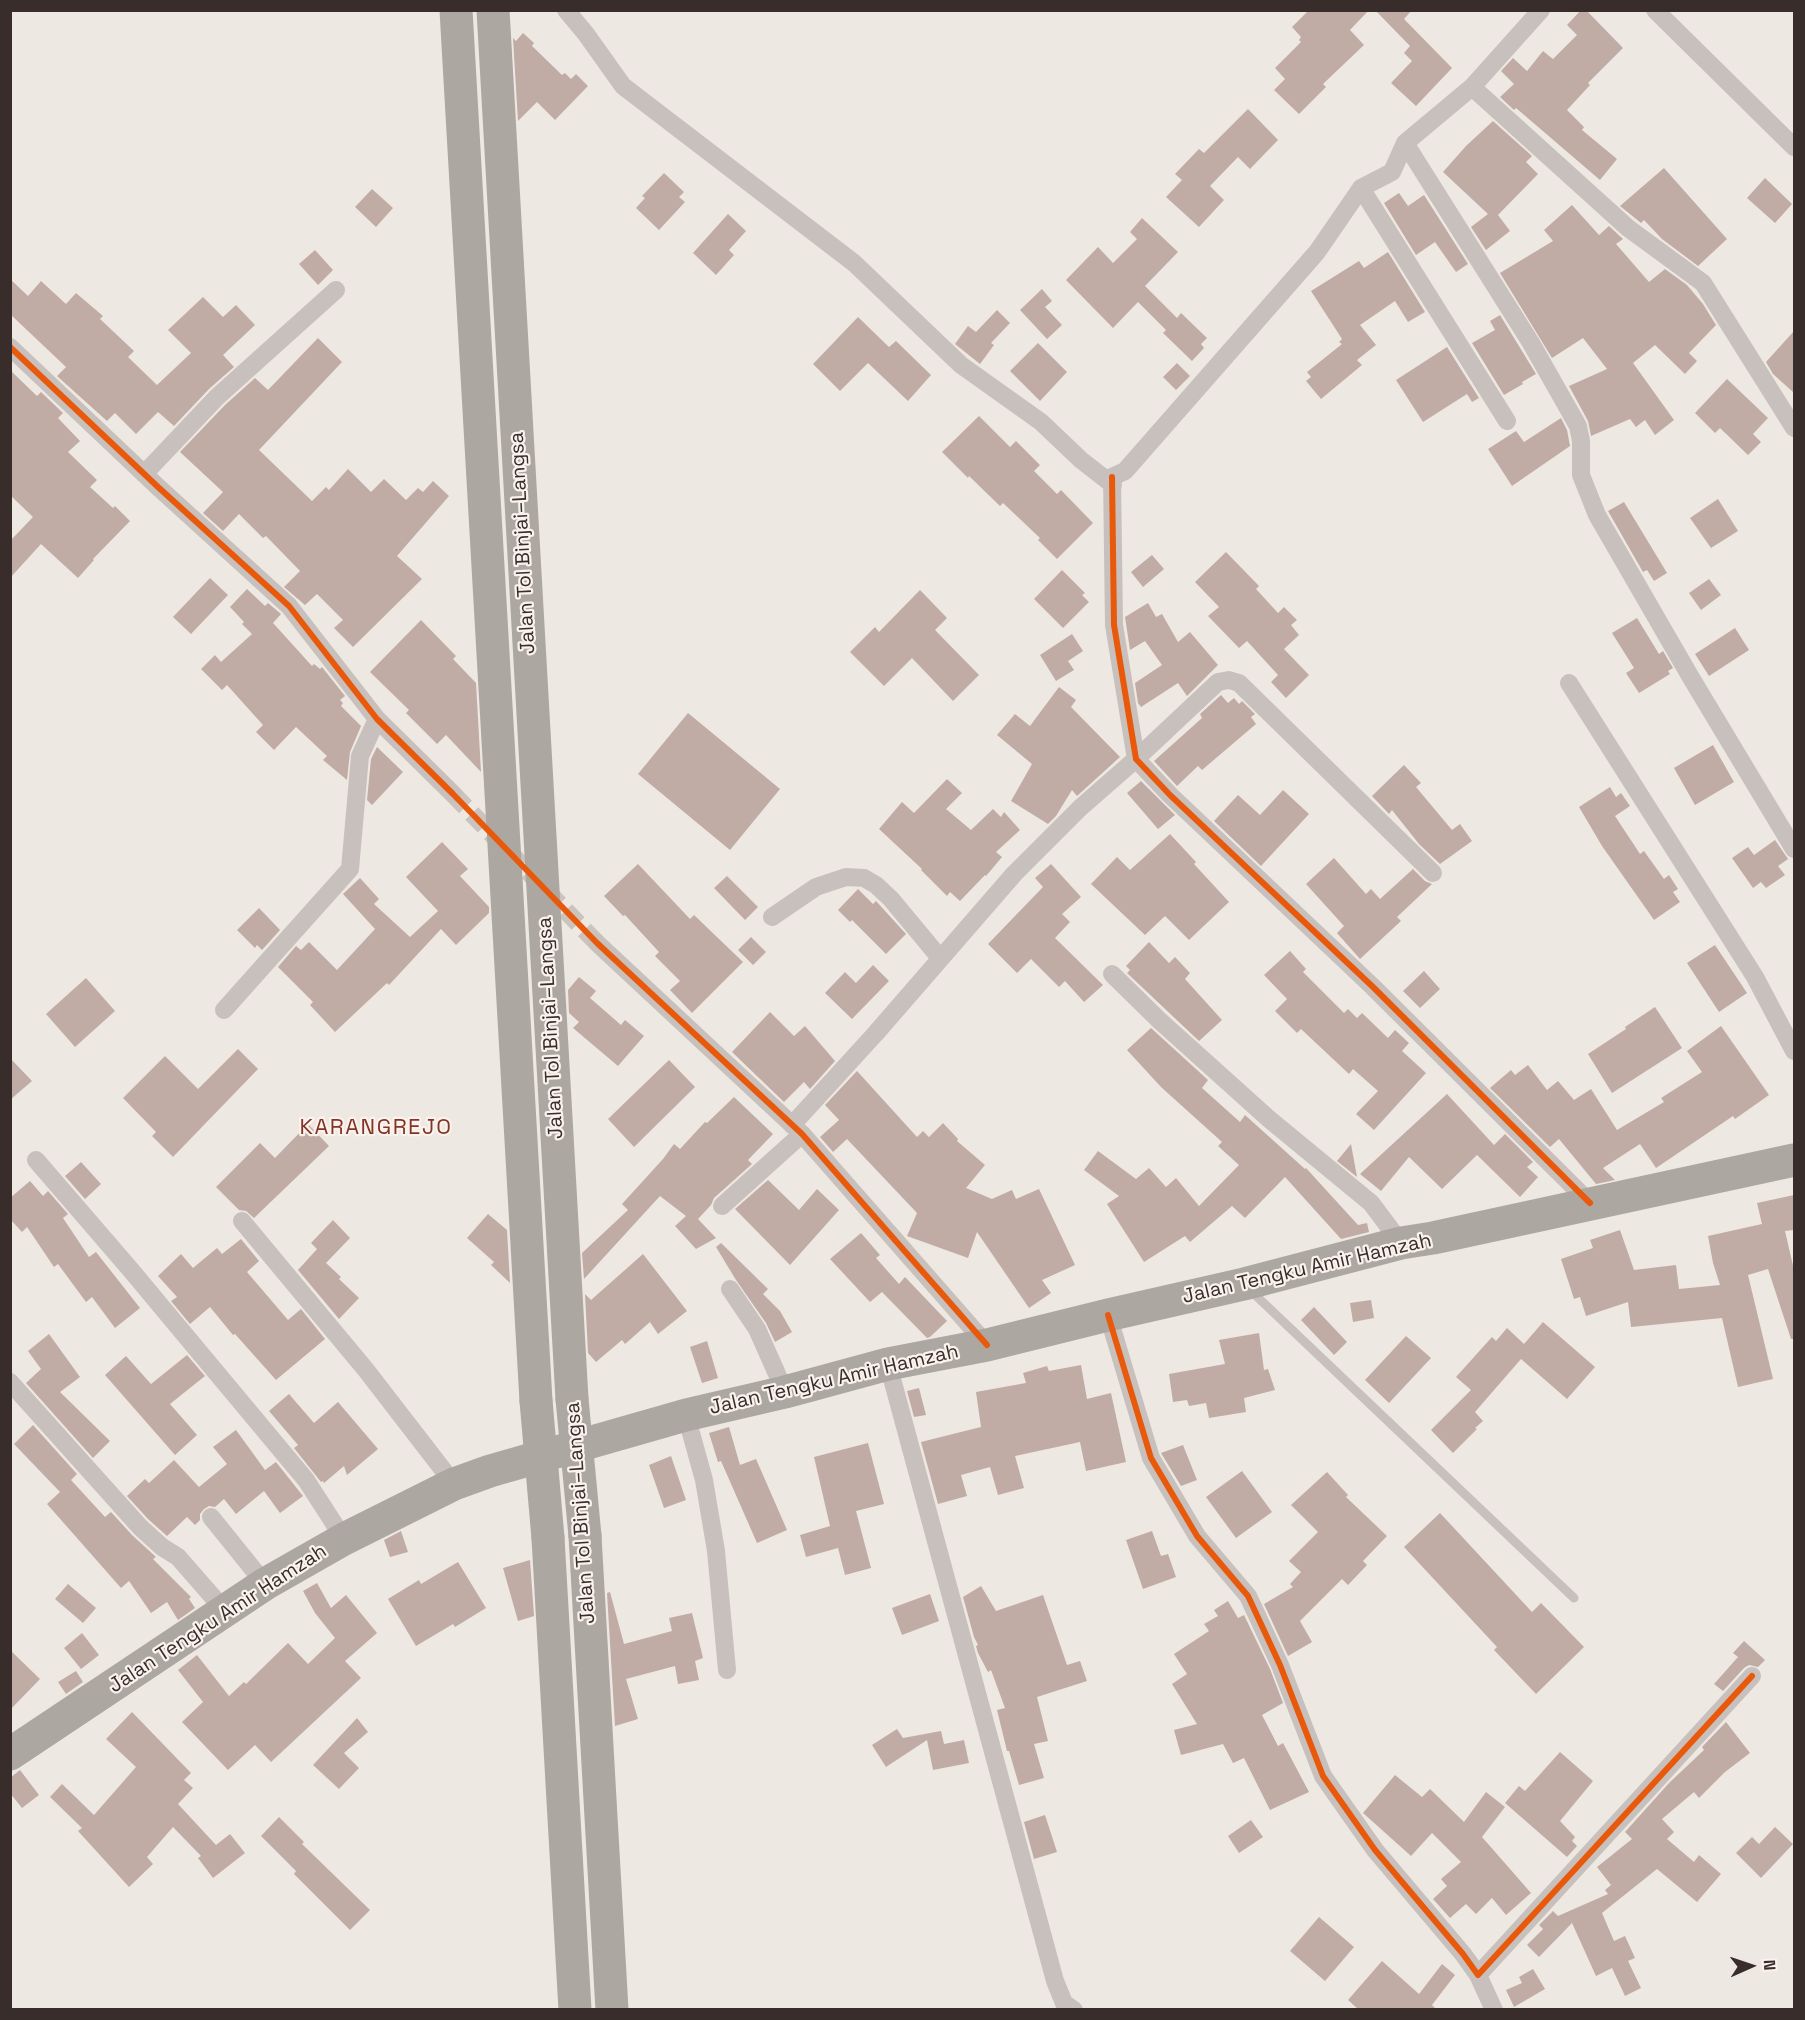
<!DOCTYPE html>
<html>
<head>
<meta charset="utf-8">
<style>
  body { margin:0 }
  #map { position:relative; width:1805px; height:2020px; overflow:hidden; background:#eee8e3; font-family:"Space Grotesk",sans-serif }
  canvas { display:block }
  .frame { position:absolute; inset:0; border:12px solid #382d2a; pointer-events:none }
  .north { position:absolute; left:1721px; top:1936px; width:60px; height:60px; -webkit-text-stroke:4px #faf2ec; paint-order:stroke; rotate:87deg; font-size:16px; font-weight:700; line-height:24px; text-align:center; color:#382d2a }
  .north::after { content:''; display:block; margin:auto; width:21px; height:27px; background:#382d2a; clip-path:polygon(50% 0,100% 100%,50% 72%,0 100%) }
</style>
</head>
<body>
<div id="map">
<canvas width="1805" height="2020"></canvas>
<div class="frame"></div>
<div class="north">N</div>
</div>
<script>
const c = document.querySelector('canvas').getContext('2d');
c.lineJoin = 'round';
function fillPath(path, color) { c.fillStyle = color; c.fill(path, 'evenodd'); }
const shape = rows => new Path2D(rows.map(r => 'M' + r).join(''));
function trace(path, color, width, dash) { c.strokeStyle = color; c.lineWidth = width; c.lineCap = dash ? 'butt' : 'round'; c.setLineDash(dash || []); c.stroke(path); }
function write(font, color, halo, rows, align = 'center') {
  c.font = font + ' "Space Grotesk",sans-serif'; c.lineWidth = 4.5; c.setLineDash([]); c.textBaseline = 'middle'; c.strokeStyle = halo; c.fillStyle = color; for (const [text, x, y, turn = 0] of rows) {
    c.save(); c.translate(x, y); c.rotate((+turn || 0) * Math.PI / 180); c.textAlign = isNaN(turn) ? turn : align; if (halo) c.strokeText(text, 0, 0); c.fillText(text, 0, 0); c.restore();
  }
}
fillPath(shape([
  [1309,10,1369,10,1350,30,1364,45,1323,84,1326,87,1299,114,1274,90,1285,79,1275,68,1301,42,1299,40,1301,37,1292,27],
  [1375,10,1412,10,1404,19,1452,68,1416,106,1391,83,1412,61,1404,53,1410,46],
  [1581,10,1586,10,1623,48,1588,83,1590,85,1567,110,1584,127,1582,130,1617,159,1600,180,1516,108,1514,110,1500,97,1514,84,1501,71,1513,58,1527,71,1543,51,1553,59,1577,35,1567,25],
  [523,33,534,43,532,46,562,75,565,73,571,79,576,74,588,86,555,120,537,102,518,121,513,38,516,41],
  [1248,109,1278,140,1250,169,1238,157,1210,186,1224,200,1199,227,1166,197,1182,180,1175,174,1199,149,1204,153],
  [1493,121,1532,156,1526,162,1538,174,1498,215,1510,231,1486,250,1471,227,1488,214,1443,172,1466,146],
  [1664,168,1727,239,1698,266,1662,239,1644,220,1641,223,1620,206],
  [664,173,684,192,679,197,685,202,659,230,636,208,645,198,642,196],
  [1765,178,1792,204,1775,223,1747,198],
  [372,189,393,208,376,227,355,207],
  [1399,193,1408,206,1424,195,1468,264,1456,272,1435,242,1416,255,1384,203],
  [1572,205,1599,235,1609,226,1623,239,1616,244,1649,282,1665,269,1687,285,1703,304,1716,325,1689,353,1697,361,1685,374,1655,345,1633,363,1674,420,1655,435,1645,420,1636,427,1630,419,1591,436,1588,421,1569,386,1607,369,1583,338,1552,358,1500,273,1553,241,1544,230],
  [728,214,746,231,729,250,734,255,716,275,693,253],
  [1142,218,1178,252,1145,286,1177,318,1181,313,1207,338,1201,344,1204,348,1192,361,1163,333,1166,330,1138,302,1113,328,1066,280,1098,247,1113,263,1137,239,1130,232],
  [315,250,333,270,318,285,299,264],
  [1388,252,1425,312,1408,322,1395,301,1360,325,1376,345,1357,360,1362,365,1321,399,1306,381,1311,377,1307,372,1342,344,1339,342,1342,339,1311,291,1359,261,1364,268],
  [10,279,28,296,41,281,66,304,76,293,103,316,100,319,134,351,128,357,157,385,191,353,168,330,203,297,223,317,236,305,255,325,223,355,234,367,209,389,174,426,158,412,136,434,115,413,107,421,57,376,66,367,10,314],
  [1042,289,1052,301,1045,307,1062,325,1047,339,1020,310],
  [997,310,1010,323,991,343,994,345,980,364,955,344,968,326,976,332],
  [1500,315,1536,374,1522,382,1523,384,1504,395,1472,343,1495,330,1490,321],
  [858,317,889,347,896,341,931,375,908,401,868,363,840,391,813,364],
  [1794,331,1794,393,1773,374,1766,362],
  [318,338,342,362,259,450,312,501,326,487,329,490,348,469,371,492,384,479,406,500,418,488,423,492,433,481,449,496,397,556,422,579,353,647,334,628,343,620,317,594,305,605,284,587,300,571,266,536,263,538,239,514,223,531,203,513,223,492,180,452,225,405,255,378,268,390],
  [1038,343,1067,372,1040,401,1010,371],
  [1447,347,1479,398,1472,402,1467,394,1423,422,1396,380],
  [1177,363,1190,376,1176,390,1163,377],
  [10,370,37,396,41,392,63,413,58,418,80,441,68,452,97,480,90,487,113,508,115,506,130,521,93,559,94,560,78,578,41,544,10,578,10,541,33,517,10,495],
  [1727,379,1768,418,1753,434,1761,442,1748,455,1720,428,1715,433,1695,413],
  [979,416,1010,447,1016,441,1040,465,1034,471,1057,494,1061,490,1093,523,1057,559,1038,540,1040,538,1003,503,1000,506,969,476,968,478,942,452],
  [1561,418,1567,430,1570,446,1512,486,1488,449,1516,431,1524,442],
  [1718,499,1738,531,1711,548,1690,518],
  [1624,502,1667,573,1654,581,1647,570,1643,572,1608,511],
  [1226,552,1259,586,1256,589,1278,613,1284,607,1297,620,1291,625,1299,635,1284,649,1309,675,1286,698,1271,682,1278,675,1247,641,1239,648,1208,616,1219,607,1195,582],
  [1152,555,1164,569,1143,587,1131,572],
  [1062,570,1085,593,1082,595,1089,602,1063,628,1034,599],
  [210,578,228,595,191,634,173,617],
  [1709,579,1721,595,1701,610,1689,593],
  [247,589,265,606,268,603,281,614,273,623,312,666,314,664,320,669,322,667,345,696,340,700,343,703,341,706,361,726,350,752,347,780,323,760,327,756,296,727,274,750,256,732,263,725,227,685,222,690,201,669,215,655,221,662,252,634,242,624,244,622,230,607],
  [920,590,947,618,935,630,979,675,953,701,912,658,884,686,850,652,875,627,879,632],
  [1148,603,1156,617,1162,614,1178,642,1190,632,1218,665,1187,696,1178,683,1141,707,1138,703,1135,683,1162,665,1145,641,1130,650,1125,617],
  [1637,618,1659,654,1663,651,1673,668,1668,671,1670,674,1639,693,1626,673,1634,668,1612,633],
  [421,620,456,656,453,659,476,683,481,772,446,735,437,744,406,713,409,710,370,672],
  [1735,628,1749,650,1709,676,1695,654],
  [1072,634,1083,651,1068,661,1074,670,1056,681,1040,655],
  [1059,687,1076,700,1071,707,1120,757,1077,796,1072,790,1056,816,1048,824,1011,801,1032,764,997,735,1015,714,1030,726],
  [1221,695,1228,703,1234,698,1239,704,1242,701,1255,714,1251,717,1256,724,1202,770,1198,766,1177,786,1154,761,1202,718,1200,714],
  [688,713,780,789,730,850,638,774],
  [1713,745,1734,782,1695,805,1674,768],
  [377,747,403,772,372,805,367,800,371,759],
  [1404,765,1421,783,1416,787,1452,830,1460,824,1472,841,1440,864,1419,844,1392,810,1389,814,1372,796],
  [947,779,962,793,946,809,971,830,993,809,1001,817,1004,812,1020,830,996,852,1002,857,986,876,985,875,960,901,950,892,947,896,921,870,922,869,879,829,902,802,914,813],
  [1141,781,1175,815,1158,829,1127,793],
  [1610,787,1616,797,1621,793,1630,806,1615,816,1640,854,1644,851,1664,879,1669,875,1678,889,1673,892,1680,902,1654,920,1602,846,1579,807],
  [1283,790,1309,814,1261,866,1214,821,1238,795,1260,815],
  [1170,834,1196,862,1194,864,1229,902,1189,940,1165,916,1145,935,1091,884,1117,857,1130,870],
  [1775,840,1788,859,1778,866,1785,875,1766,888,1761,882,1753,888,1732,858,1748,847,1754,855],
  [442,842,468,869,460,876,489,907,489,913,456,945,441,929,389,985,387,983,335,1032,310,1005,313,1002,278,967,296,946,301,950,309,942,337,970,375,929,343,894,360,878,379,899,374,904,410,937,438,911,406,877],
  [1334,858,1366,894,1371,889,1380,899,1413,869,1425,881,1432,884,1397,917,1401,921,1360,959,1337,933,1344,926,1306,884],
  [638,864,690,919,694,915,743,962,692,1013,670,990,680,981,655,956,659,952,625,915,623,916,604,896],
  [1051,864,1081,897,1062,914,1070,922,1055,938,1103,985,1084,1002,1065,981,1059,987,1031,959,1017,973,988,944,1043,887,1035,878],
  [727,876,758,907,745,920,714,888],
  [858,889,873,904,876,901,906,934,886,954,852,920,850,922,838,910],
  [259,908,280,930,262,950,257,945,255,948,237,930],
  [751,937,766,952,753,965,738,950],
  [1149,942,1169,963,1175,957,1190,973,1185,979,1222,1020,1199,1041,1127,973,1130,970,1126,966],
  [1715,945,1747,993,1719,1012,1687,963],
  [1290,951,1306,969,1303,972,1344,1013,1348,1009,1357,1018,1362,1013,1388,1038,1395,1030,1409,1043,1402,1051,1426,1073,1374,1130,1356,1114,1378,1091,1353,1069,1349,1074,1301,1029,1297,1033,1275,1011,1287,999,1264,975],
  [873,965,889,981,852,1019,825,993,845,972,856,983],
  [1424,971,1440,989,1420,1008,1403,991],
  [579,977,596,991,590,998,621,1025,625,1020,644,1036,618,1066,573,1028,579,1022,569,1013,568,990],
  [86,978,115,1011,75,1047,46,1014],
  [1655,1007,1682,1048,1612,1093,1588,1054,1626,1029,1625,1027],
  [770,1012,794,1036,805,1026,835,1061,810,1089,804,1082,784,1102,732,1052],
  [1721,1026,1769,1095,1735,1119,1733,1116,1656,1168,1640,1144,1603,1168,1615,1180,1596,1184,1559,1139,1550,1147,1490,1088,1511,1070,1515,1075,1528,1065,1547,1090,1558,1081,1574,1100,1591,1089,1617,1130,1664,1102,1661,1098,1702,1072,1687,1051],
  [1151,1028,1208,1080,1202,1088,1240,1122,1245,1115,1305,1169,1306,1168,1358,1225,1367,1223,1369,1232,1341,1239,1285,1177,1245,1218,1232,1206,1190,1242,1185,1236,1144,1262,1107,1204,1119,1196,1084,1170,1098,1151,1136,1179,1149,1168,1166,1187,1176,1178,1199,1206,1239,1165,1218,1146,1222,1142,1161,1087,1127,1050],
  [238,1049,258,1069,173,1157,152,1136,156,1132,123,1098,165,1056,198,1089],
  [10,1058,32,1081,10,1100],
  [669,1060,695,1087,634,1147,608,1119],
  [857,1071,917,1137,923,1131,929,1137,943,1123,958,1139,957,1141,985,1165,966,1188,992,1199,1012,1190,1016,1199,1039,1189,1075,1265,1042,1280,1051,1293,1029,1308,977,1232,968,1258,907,1236,917,1213,847,1139,833,1152,820,1137,839,1120,825,1105],
  [1447,1094,1494,1145,1505,1134,1533,1162,1527,1167,1538,1177,1520,1197,1477,1155,1442,1189,1409,1157,1381,1191,1360,1174],
  [734,1097,773,1134,748,1160,752,1164,714,1198,711,1205,698,1219,716,1238,696,1249,675,1226,686,1216,660,1196,584,1279,582,1253,628,1210,622,1204,663,1159,674,1144,680,1149,705,1122,707,1123],
  [308,1124,329,1146,254,1218,246,1211,239,1210,216,1187,260,1143,275,1158],
  [1351,1144,1357,1177,1337,1161],
  [81,1162,101,1184,85,1199,65,1176],
  [768,1180,799,1210,817,1189,839,1210,790,1265,735,1209],
  [30,1181,43,1196,48,1191,68,1214,63,1218,89,1257,96,1252,140,1308,115,1328,92,1297,86,1302,58,1264,54,1267,27,1227,22,1232,10,1219,10,1198],
  [1794,1195,1794,1230,1785,1231,1794,1270,1794,1339,1791,1339,1768,1269,1748,1275,1773,1379,1738,1387,1722,1318,1631,1327,1628,1302,1586,1316,1580,1297,1574,1299,1561,1259,1593,1248,1590,1240,1620,1230,1634,1270,1676,1265,1679,1289,1720,1285,1713,1263,1708,1236,1762,1224,1757,1203],
  [488,1214,507,1230,510,1283,491,1265,494,1262,467,1238],
  [333,1220,350,1238,326,1263,341,1277,339,1279,359,1298,339,1319,298,1270,317,1249,311,1243],
  [861,1233,880,1255,876,1258,899,1284,905,1277,947,1321,930,1337,927,1338,882,1292,870,1302,830,1259],
  [241,1239,259,1261,247,1272,288,1320,301,1309,325,1339,276,1380,235,1334,233,1335,210,1307,190,1324,171,1301,177,1297,158,1276,181,1254,193,1268,217,1248,222,1254],
  [721,1243,768,1289,763,1294,780,1311,792,1332,775,1342,766,1323,736,1280,716,1247],
  [643,1254,687,1311,658,1334,650,1322,625,1344,622,1340,596,1362,588,1353,585,1294,591,1300],
  [1371,1300,1374,1318,1353,1322,1350,1303],
  [1314,1307,1347,1342,1334,1355,1301,1320],
  [1543,1322,1595,1367,1567,1399,1521,1359,1475,1412,1483,1421,1475,1428,1477,1429,1453,1453,1431,1430,1471,1390,1456,1377,1492,1337,1496,1341,1507,1328,1524,1344],
  [1259,1333,1264,1370,1268,1369,1275,1390,1244,1398,1246,1412,1209,1418,1206,1403,1189,1406,1187,1400,1173,1402,1169,1374,1225,1364,1219,1340],
  [49,1334,80,1377,60,1392,110,1441,93,1458,26,1383,41,1369,28,1351],
  [1406,1336,1431,1358,1389,1403,1365,1380],
  [707,1341,718,1378,702,1383,690,1347],
  [187,1355,205,1376,170,1404,197,1435,175,1455,105,1375,126,1356,151,1384],
  [1081,1365,1087,1399,1111,1393,1126,1462,1086,1471,1080,1442,1015,1456,1024,1488,998,1495,990,1467,961,1475,967,1496,938,1504,921,1442,981,1427,976,1392,1026,1383,1023,1373,1047,1366,1049,1371],
  [919,1388,926,1415,914,1417,907,1391],
  [289,1394,314,1423,338,1402,378,1449,347,1475,344,1466,324,1483,323,1481,321,1482,294,1448,298,1445,269,1411],
  [33,1425,77,1474,71,1480,105,1517,111,1512,132,1535,156,1557,153,1559,191,1597,189,1599,195,1608,178,1620,167,1602,151,1613,129,1581,121,1588,47,1504,60,1492,14,1444],
  [729,1427,740,1465,756,1459,787,1530,757,1543,721,1461,718,1462,709,1433],
  [236,1430,265,1470,276,1462,303,1496,280,1513,264,1491,236,1514,224,1499,215,1507,209,1506,204,1509,200,1514,200,1520,195,1525,187,1517,167,1536,148,1519,127,1496,145,1479,149,1483,174,1460,199,1487,227,1464,213,1447],
  [868,1443,884,1504,856,1511,871,1568,845,1575,838,1548,806,1557,800,1535,830,1526,814,1457],
  [1183,1445,1197,1480,1181,1486,1161,1453],
  [671,1456,686,1500,664,1508,649,1465],
  [1242,1471,1272,1512,1236,1538,1206,1497],
  [1327,1472,1348,1495,1346,1497,1387,1536,1363,1561,1367,1565,1348,1585,1342,1579,1300,1621,1312,1642,1288,1656,1264,1604,1293,1587,1290,1584,1301,1572,1289,1561,1318,1532,1291,1505],
  [1440,1513,1532,1612,1541,1603,1584,1647,1536,1694,1494,1650,1497,1647,1404,1547],
  [401,1531,408,1552,390,1557,384,1540],
  [1152,1531,1161,1556,1168,1554,1176,1577,1143,1589,1126,1540],
  [530,1560,534,1616,518,1621,503,1568],
  [458,1562,486,1608,455,1627,453,1624,416,1646,388,1599,419,1580,421,1584],
  [317,1583,331,1608,346,1595,377,1633,345,1661,361,1678,271,1762,255,1745,228,1770,182,1722,203,1702,178,1670,197,1655,229,1696,244,1682,246,1684,288,1643,308,1664,335,1638,315,1613,303,1591],
  [68,1584,96,1608,83,1623,55,1599],
  [981,1586,996,1611,1043,1595,1067,1665,1080,1661,1087,1681,1037,1697,1048,1741,1034,1744,1044,1778,1019,1785,1009,1751,1007,1751,997,1710,1005,1708,991,1670,988,1672,978,1653,976,1646,978,1645,974,1637,963,1597],
  [610,1592,624,1644,672,1631,669,1618,692,1613,703,1658,695,1661,699,1680,678,1684,675,1666,626,1679,638,1719,615,1726,607,1593],
  [930,1594,939,1621,902,1635,892,1608],
  [1228,1601,1238,1618,1244,1615,1270,1669,1283,1703,1262,1715,1278,1746,1283,1743,1309,1792,1270,1810,1244,1758,1233,1763,1223,1744,1181,1755,1174,1730,1197,1724,1172,1684,1187,1674,1174,1654,1209,1631,1204,1624,1218,1616,1214,1610],
  [82,1633,99,1655,81,1669,64,1648],
  [1744,1641,1765,1660,1758,1667,1749,1665,1744,1668,1723,1691,1714,1684,1738,1657,1733,1653],
  [10,1650,40,1679,10,1710],
  [76,1671,83,1682,66,1694,58,1682],
  [132,1712,191,1773,184,1780,193,1788,178,1804,216,1845,230,1834,245,1853,213,1878,198,1858,201,1856,173,1827,147,1857,153,1864,129,1887,78,1831,82,1828,50,1797,62,1784,94,1815,136,1767,106,1739],
  [357,1718,368,1732,344,1753,359,1768,339,1789,313,1765],
  [1726,1722,1750,1753,1725,1772,1699,1798,1694,1792,1662,1819,1674,1832,1667,1839,1694,1862,1699,1855,1721,1874,1697,1902,1657,1869,1602,1913,1614,1941,1625,1936,1635,1958,1628,1961,1641,1988,1625,1996,1612,1968,1596,1976,1572,1923,1539,1957,1527,1945,1543,1929,1539,1925,1553,1911,1558,1916,1608,1894,1605,1890,1611,1885,1597,1867,1632,1839,1625,1832,1669,1783,1704,1750,1702,1747],
  [897,1729,903,1738,941,1731,944,1744,964,1740,969,1763,933,1770,927,1740,886,1767,872,1745],
  [1560,1752,1593,1781,1560,1821,1575,1837,1572,1841,1577,1846,1567,1857,1505,1803,1519,1786,1525,1791],
  [20,1770,39,1795,22,1808,10,1793,10,1778],
  [1395,1775,1422,1797,1430,1789,1464,1822,1486,1792,1505,1807,1482,1837,1531,1893,1506,1915,1492,1898,1476,1914,1466,1904,1450,1918,1433,1899,1447,1886,1441,1879,1461,1862,1432,1833,1411,1856,1363,1813],
  [1045,1815,1057,1852,1034,1859,1024,1822],
  [279,1817,304,1842,302,1844,370,1910,350,1930,294,1874,296,1871,261,1836],
  [1251,1820,1263,1837,1239,1853,1228,1836],
  [1775,1827,1793,1844,1761,1878,1736,1853,1752,1837,1759,1844],
  [1319,1917,1354,1947,1325,1981,1290,1951],
  [1382,1961,1419,1994,1442,1964,1455,1975,1432,2005,1437,2010,1359,2010,1348,2000],
  [1533,1969,1545,1989,1514,2007,1506,1990,1522,1983,1519,1977]
]), '#c1aba5');
trace(shape([
  [453,794,597,943]
]), '#cac3be', 18, [18, 9]);
trace(shape([
  [1250,1290,1574,1598]
]), '#c7c0bc', 9);
trace(shape([
  [566,10,586,34,623,86,854,263,961,365,1041,422,1081,460,1113,485,1112,478],
  [1655,10,1794,147],
  [1472,87,1628,228,1703,283,1794,428],
  [1405,143,1531,343,1578,426,1581,441,1581,475,1597,515,1690,676,1794,849],
  [1361,188,1507,421],
  [10,347,158,487,289,606,377,719,453,794],
  [144,474,217,397,336,290],
  [1112,477,1114,625,1136,759,1170,795,1373,987,1590,1203],
  [1112,477,1125,471,1317,252,1361,188,1392,172,1405,143,1472,87,1541,10],
  [1569,683,1755,977,1794,1051],
  [772,917,816,887,846,877,864,878,876,885,891,899,940,958],
  [597,943,802,1134,987,1345],
  [1112,974,1160,1021,1269,1119,1371,1203,1401,1243],
  [224,1010,350,869,360,756,377,719],
  [792,1125,876,1033,1014,874,1080,808,1136,759,1218,682,1229,680,1239,683,1433,873],
  [36,1160,130,1269,306,1480,344,1539],
  [722,1206,802,1134],
  [242,1221,366,1370,454,1484],
  [730,1289,757,1329,785,1392],
  [1108,1315,1151,1458,1197,1536,1248,1596,1280,1665,1323,1776,1375,1850,1463,1954,1478,1975,1752,1676],
  [888,1364,1055,1981,1064,2003,1074,2010],
  [10,1382,140,1527,162,1547,178,1557,226,1612],
  [686,1415,704,1480,716,1551,727,1670],
  [211,1517,265,1584],
  [1478,1975,1494,2010]
]), '#c7c0bc', 18);
trace(shape([
  [456,10,536,1401],
  [493,10,572,1399],
  [585,1536,612,2010],
  [548,1538,575,2010],
  [10,1754,265,1584,344,1539,454,1484,490,1471,686,1415,785,1392,888,1364,987,1345,1108,1315,1244,1284,1401,1243,1433,1238,1794,1160]
]), '#ada7a2', 33);
trace(shape([
  [572,1399,585,1536],
  [536,1401,548,1538]
]), '#ada7a2', 33);
trace(shape([
  [10,347,158,487,289,606,377,719,453,794,597,943,802,1134,987,1345],
  [1112,477,1114,625,1136,759,1170,795,1373,987,1590,1203],
  [1108,1315,1151,1458,1197,1536,1248,1596,1280,1665,1323,1776,1375,1850,1463,1954,1478,1975,1752,1676]
]), '#e8590c', 6);
write('20px', '#382d2a', '#faf2ec', [
  ["Jalan Tol Binjai–Langsa",523,543,-93],
  ["Jalan Tol Binjai–Langsa",551,1028,-93],
  ["Jalan Tengku Amir Hamzah",1307,1269,-13],
  ["Jalan Tengku Amir Hamzah",834,1380,-13],
  ["Jalan Tol Binjai–Langsa",581,1513,-94],
  ["Jalan Tengku Amir Hamzah",218,1619,-33]
]);
c.letterSpacing = '1.5px';
write('22px', '#843426', '#faf2ec', [
  ["KARANGREJO",376,1128]
]);
c.letterSpacing = '0px';
</script>
</body>
</html>
